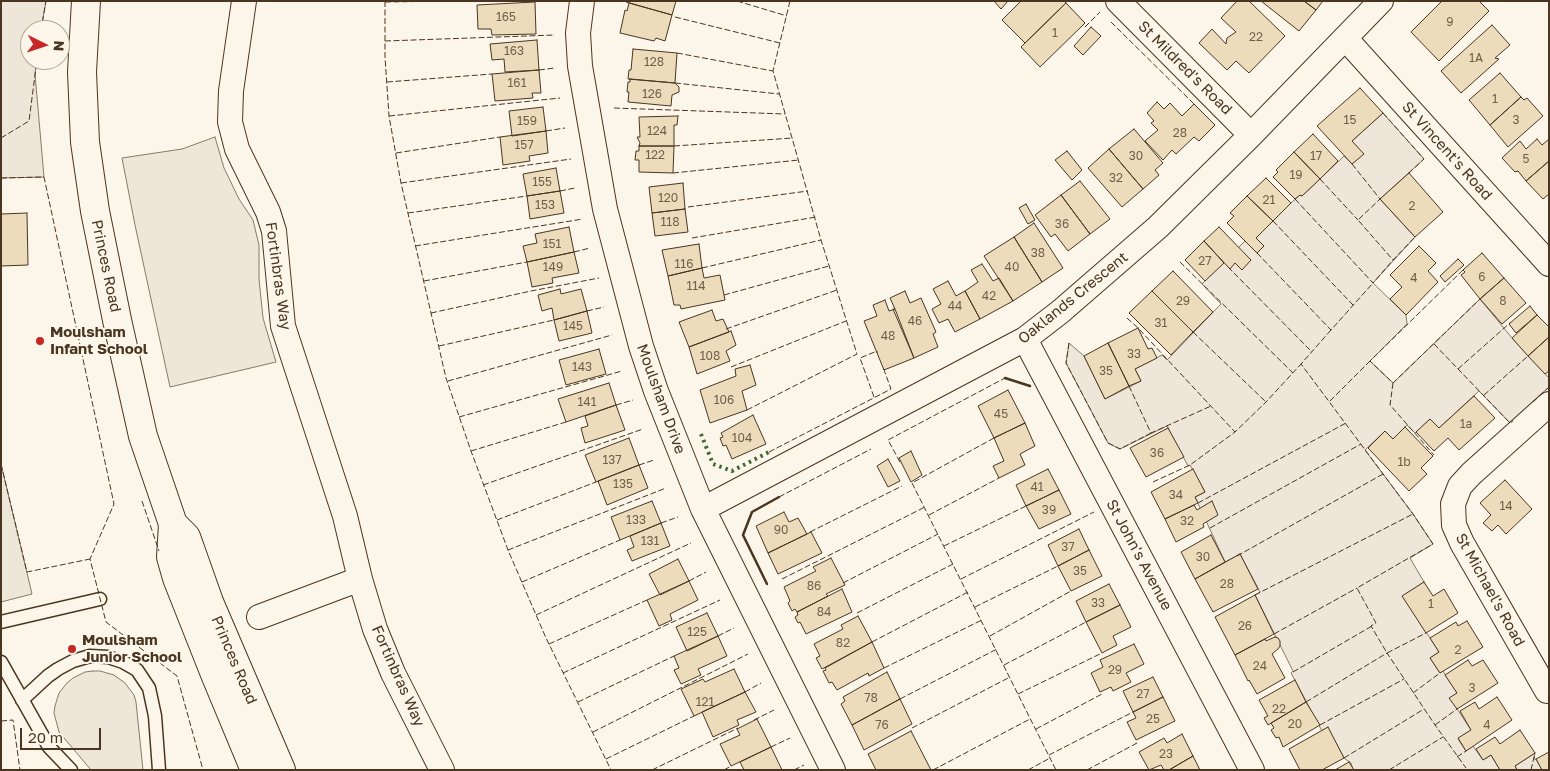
<!DOCTYPE html>
<html>
<head>
<meta charset="utf-8">
<style>
  body { margin:0 }
  #map { position:relative; width:1550px; height:771px; overflow:hidden; background:#fbf6e9; font-family:"Golos Text",sans-serif }
  canvas { display:block }
  .frame { position:absolute; inset:0; border:2px solid #4a3520; pointer-events:none }
  .north { position:absolute; left:20px; top:20px; width:50px; height:50px; box-sizing:border-box; background:#fbf6e9; border:1px solid #b4a999; border-radius:50%; rotate:94deg; font-size:14px; font-weight:700; line-height:20px; text-align:center; color:#4a3520 }
  .north::after { content:''; display:block; margin:auto; width:18px; height:22px; background:#c62828; clip-path:polygon(50% 0,100% 100%,50% 72%,0 100%) }
  .scale { position:absolute; left:20px; top:728px; width:81px; height:22px; box-sizing:border-box; border:2px solid #4a3520; border-top:0; padding-left:6px; font-size:15px; line-height:18px; white-space:nowrap; color:#4a3520; -webkit-text-stroke:4px #fbf6e9; paint-order:stroke }
</style>
</head>
<body>
<div id="map">
<canvas width="1550" height="771"></canvas>
<div class="frame"></div>
<div class="north">N</div>
<div class="scale">20 m</div>
</div>
<script>
const c = document.querySelector('canvas').getContext('2d');
c.lineJoin = 'round';
function fillPath(path, color) { c.fillStyle = color; c.fill(path, 'evenodd'); }
const shape = rows => new Path2D(rows.map(r => 'M' + r).join(''));
function trace(path, color, width, dash) { c.strokeStyle = color; c.lineWidth = width; c.lineCap = dash ? 'butt' : 'round'; c.setLineDash(dash || []); c.stroke(path); }
function write(font, color, halo, rows, align = 'center') {
  c.font = font + ' "Golos Text",sans-serif'; c.lineWidth = 4; c.setLineDash([]); c.textBaseline = 'middle'; c.strokeStyle = halo; c.fillStyle = color; for (const [text, x, y, turn = 0] of rows) {
    c.save(); c.translate(x, y); c.rotate((+turn || 0) * Math.PI / 180); c.textAlign = isNaN(turn) ? turn : align; if (halo) c.strokeText(text, 0, 0); c.fillText(text, 0, 0); c.restore();
  }
}
const green = shape([
  [1,1,46,1,41,30,30,30,30,60,37,60,35,74,44,177,1,178,1,1],
  [1383,113,1424,159,1380,199,1415,237,1373,283,1406,315,1407,324,1370,361,1393,383,1480,299,1512,338,1549,378,1549,387,1510,423,1479,391,1439,428,1430,419,1415,433,1407,425,1393,439,1385,431,1365,450,1413,514,1433,544,1410,558,1424,582,1403,596,1439,652,1430,658,1440,673,1443,671,1457,693,1450,698,1471,730,1458,739,1466,751,1473,746,1483,760,1491,755,1500,770,1353,770,1351,763,1344,758,1328,728,1322,731,1291,673,1293,671,1255,595,1260,592,1240,554,1225,562,1195,497,1205,492,1190,465,1188,466,1167,426,1120,449,1108,443,1066,363,1069,343,1084,356,1105,399,1141,381,1135,369,1162,355,1167,360,1221,304,1202,284,1245,241,1257,252,1256,238,1291,203,1300,195,1302,196,1344,156,1352,164,1363,154,1352,141,1383,113],
  [215,137,224,168,239,199,253,220,259,245,259,279,263,318,276,362,170,387,135,225,122,158,182,149,215,137],
  [93,671,100,671,114,675,125,683,134,695,136,702,143,770,91,770,59,732,54,713,55,706,59,693,67,683,73,678,85,672,93,671],
  [1535,753,1534,759,1536,759,1542,770,1517,770,1515,766,1535,753]
]);
fillPath(green, '#ede6d9');
trace(green, '#887966', 1);
const parking = shape([
  [1,464,32,594,1,602,1,464]
]);
fillPath(parking, '#ede7d9');
trace(parking, '#887966', 1);
const building = shape([
  [626,1,676,1,672,15,626,2,626,1],
  [994,1,1008,1,1001,9,994,1],
  [1021,1,1064,1,1066,3,1025,43,1002,20,1021,1],
  [1237,1,1249,1,1285,36,1249,73,1236,61,1227,70,1199,43,1212,29,1226,44,1227,38,1236,32,1221,18,1237,1],
  [1261,1,1304,1,1316,10,1299,31,1261,1],
  [1304,1,1323,1,1316,10,1304,1],
  [1442,1,1479,1,1489,11,1439,61,1411,32,1442,1],
  [535,2,536,34,492,35,491,29,478,29,477,5,535,2],
  [629,3,672,15,665,41,656,38,654,41,620,33,625,10,627,11,629,3],
  [1066,3,1085,23,1040,67,1021,47,1066,3],
  [1492,25,1510,45,1495,58,1499,59,1461,93,1441,71,1492,25],
  [1091,27,1101,36,1083,55,1074,46,1091,27],
  [537,40,539,70,505,72,504,59,492,60,490,44,537,40],
  [633,49,677,53,675,83,628,79,629,70,631,70,633,49],
  [539,70,541,93,532,93,533,98,495,101,492,74,539,70],
  [1500,73,1521,97,1490,125,1469,100,1500,73],
  [630,79,675,83,679,87,679,92,672,95,671,106,628,102,629,92,627,92,628,82,630,82,630,79],
  [1360,88,1383,113,1352,141,1364,154,1352,164,1317,126,1360,88],
  [1521,97,1524,100,1527,98,1543,116,1508,147,1490,125,1521,97],
  [1157,102,1164,109,1170,103,1182,116,1194,104,1215,125,1199,141,1194,137,1176,154,1172,150,1163,160,1145,141,1158,130,1151,123,1154,121,1147,113,1157,102],
  [543,107,546,131,512,136,509,111,543,107],
  [678,116,677,125,674,125,674,146,639,146,640,143,637,137,640,137,639,117,678,116],
  [1134,129,1163,163,1155,170,1159,175,1143,189,1109,149,1134,129],
  [546,131,548,153,529,156,530,161,503,165,500,137,546,131],
  [1313,134,1338,161,1320,179,1294,152,1313,134],
  [1537,139,1542,145,1549,139,1549,161,1526,181,1518,171,1515,172,1502,158,1520,141,1526,149,1537,139],
  [639,146,674,146,673,173,639,172,639,160,635,160,636,151,639,151,639,146],
  [1109,149,1143,189,1122,207,1088,168,1109,149],
  [1067,151,1082,170,1072,180,1055,160,1067,151],
  [1294,152,1320,179,1302,196,1300,195,1295,199,1273,177,1278,172,1276,170,1294,152],
  [1549,161,1549,194,1543,199,1526,181,1549,161],
  [556,168,560,191,527,196,523,174,556,168],
  [1409,173,1443,212,1415,237,1380,199,1409,173],
  [1266,178,1291,203,1273,221,1247,196,1266,178],
  [1080,181,1110,219,1090,234,1061,195,1080,181],
  [683,183,685,209,652,213,649,187,683,183],
  [560,191,564,213,530,219,527,196,560,191],
  [1061,195,1090,234,1068,251,1055,234,1051,237,1035,215,1061,195],
  [1247,196,1273,221,1256,238,1264,246,1257,253,1227,223,1234,216,1230,213,1247,196],
  [1026,204,1035,220,1028,224,1019,208,1026,204],
  [685,209,688,232,655,236,652,213,685,209],
  [27,213,28,265,1,266,1,214,27,213],
  [1034,223,1063,268,1042,282,1014,237,1034,223],
  [569,227,574,252,527,262,523,246,537,243,535,234,569,227],
  [1219,227,1251,260,1242,270,1235,263,1230,269,1204,241,1219,227],
  [1014,237,1042,282,1013,301,984,256,1014,237],
  [1204,241,1224,263,1205,281,1185,260,1204,241],
  [699,244,702,268,668,276,662,250,699,244],
  [1419,246,1436,263,1428,271,1438,282,1406,315,1390,299,1402,287,1390,275,1419,246],
  [574,252,579,273,552,278,553,283,532,287,527,262,574,252],
  [1482,253,1504,278,1480,299,1461,275,1465,272,1463,270,1482,253],
  [1458,259,1464,265,1445,282,1440,276,1458,259],
  [982,264,993,281,999,278,1013,301,980,319,965,291,978,282,971,270,982,264],
  [702,268,704,278,720,275,725,300,681,309,680,305,674,305,668,276,702,268],
  [1173,271,1213,312,1193,332,1152,291,1173,271],
  [1504,278,1526,303,1502,324,1480,299,1504,278],
  [948,281,956,296,965,291,980,319,955,332,948,319,939,323,932,309,941,304,933,289,948,281],
  [560,289,561,294,581,289,587,311,554,320,552,308,542,311,538,295,560,289],
  [905,291,910,303,921,298,936,332,933,334,938,347,914,358,893,309,895,309,890,298,905,291],
  [1152,291,1193,332,1171,355,1129,313,1152,291],
  [885,300,889,311,895,309,914,358,884,370,864,321,877,316,873,305,885,300],
  [1530,306,1537,315,1516,333,1509,324,1530,306],
  [712,310,716,321,723,319,729,332,689,347,679,322,712,310],
  [587,311,592,333,559,341,554,320,587,311],
  [1537,315,1549,327,1549,337,1528,356,1512,338,1537,315],
  [1138,328,1148,349,1152,348,1157,358,1135,369,1141,381,1129,386,1108,343,1138,328],
  [731,331,736,345,726,351,730,361,697,374,689,347,731,331],
  [1549,337,1549,371,1545,374,1528,356,1549,337],
  [1108,343,1129,386,1105,399,1084,356,1108,343],
  [599,349,606,374,566,385,559,360,599,349],
  [750,365,756,385,742,391,747,410,710,423,700,390,736,376,735,369,750,365],
  [609,383,616,405,566,422,558,399,609,383],
  [1008,390,1025,423,994,438,978,406,1008,390],
  [1474,396,1495,418,1459,450,1448,438,1434,451,1416,432,1430,419,1439,428,1474,396],
  [616,405,625,430,585,443,581,428,588,426,585,416,616,405],
  [753,415,766,444,732,459,726,445,723,446,720,438,723,437,721,433,753,415],
  [1025,423,1035,446,1020,454,1025,465,999,478,993,466,1004,461,994,438,1025,423],
  [1405,427,1433,456,1421,468,1427,474,1409,491,1368,448,1385,431,1393,439,1405,427],
  [1168,428,1184,457,1146,477,1130,448,1168,428],
  [629,438,639,465,596,482,585,455,629,438],
  [911,451,922,475,911,482,899,458,911,451],
  [888,459,900,481,888,487,877,466,888,459],
  [639,465,648,488,607,505,598,481,639,465],
  [1048,469,1059,490,1026,506,1016,485,1048,469],
  [1193,469,1205,492,1195,497,1198,503,1165,519,1151,492,1193,469],
  [1505,480,1532,509,1506,534,1498,525,1492,531,1483,523,1491,515,1480,503,1505,480],
  [1059,490,1071,514,1039,529,1026,506,1059,490],
  [652,501,661,523,620,540,611,517,652,501],
  [1212,501,1218,515,1203,524,1204,527,1176,542,1165,519,1194,505,1197,510,1212,501],
  [784,512,789,522,798,518,807,534,768,553,756,526,784,512],
  [661,523,670,546,632,561,627,550,634,547,630,536,661,523],
  [1079,529,1089,550,1058,566,1048,545,1079,529],
  [811,532,822,553,778,574,768,553,811,532],
  [1211,535,1225,562,1195,579,1181,552,1211,535],
  [1089,550,1102,576,1071,591,1058,566,1089,550],
  [1240,554,1258,589,1213,612,1195,579,1240,554],
  [831,558,845,585,826,594,828,596,797,612,795,609,792,611,788,603,790,601,784,587,816,571,813,567,831,558],
  [678,559,689,581,660,595,649,574,678,559],
  [689,581,698,600,670,614,672,620,659,626,647,600,689,581],
  [1424,582,1433,596,1444,589,1458,613,1426,633,1402,596,1424,582],
  [1109,584,1120,605,1086,622,1076,601,1109,584],
  [842,589,852,612,806,634,800,622,798,623,795,617,798,615,797,612,842,589],
  [1255,595,1274,634,1235,655,1215,617,1255,595],
  [1120,605,1131,627,1113,636,1117,645,1102,653,1086,622,1120,605],
  [707,613,718,636,687,651,676,627,707,613],
  [858,616,872,642,822,669,816,658,820,656,814,644,843,629,841,625,858,616],
  [1467,621,1483,647,1440,673,1430,658,1439,652,1430,638,1456,622,1458,626,1467,621],
  [718,636,727,656,698,669,701,675,681,684,674,670,679,668,674,656,718,636],
  [1275,637,1278,638,1280,641,1280,646,1278,649,1272,654,1285,678,1257,694,1249,680,1248,681,1235,655,1265,639,1266,641,1275,637],
  [872,642,884,668,869,676,868,673,837,690,832,682,829,683,823,671,826,670,825,668,872,642],
  [1134,644,1144,664,1126,673,1131,682,1113,691,1111,687,1100,692,1091,673,1103,667,1100,660,1134,644],
  [1468,660,1472,666,1483,660,1498,683,1457,709,1449,698,1457,693,1445,675,1468,660],
  [734,669,745,692,694,716,681,689,703,679,705,682,734,669],
  [887,672,900,699,852,725,841,704,845,701,843,697,887,672],
  [1153,677,1163,697,1133,712,1123,691,1153,677],
  [1295,680,1306,702,1268,725,1264,718,1268,716,1259,700,1295,680],
  [745,692,756,712,737,720,739,725,713,737,702,712,745,692],
  [1163,697,1175,721,1136,740,1127,722,1136,718,1133,712,1163,697],
  [1497,697,1512,720,1466,751,1458,738,1471,730,1460,711,1475,702,1479,709,1497,697],
  [900,699,912,724,864,750,852,725,900,699],
  [1306,702,1320,725,1283,747,1279,737,1276,738,1271,730,1274,728,1271,723,1306,702],
  [757,719,771,747,731,766,720,744,740,735,737,729,757,719],
  [1328,727,1344,758,1322,770,1300,770,1289,749,1328,727],
  [1520,730,1535,753,1515,766,1517,770,1500,770,1491,755,1483,760,1476,749,1495,737,1500,744,1520,730],
  [911,731,931,770,876,770,868,754,911,731],
  [1182,734,1193,756,1169,770,1164,770,1161,765,1149,770,1139,752,1164,738,1167,743,1182,734],
  [771,747,782,770,744,770,740,762,771,747],
  [1549,752,1549,770,1542,770,1536,759,1549,752],
  [1193,756,1200,770,1169,770,1193,756],
  [1349,762,1354,770,1335,770,1349,762]
]);
fillPath(building, '#ecdcbc');
trace(building, '#4a3520', 1);
const service = shape([
  [1,622,100,599],
  [1,662,49,747,71,770],
  [22,700,48,676,58,669,73,661,90,656,108,657,123,662,137,670,149,688,155,716,159,770]
]);
const minor = shape([
  [244,1,231,91,230,122,237,149,268,212,274,231,283,326,345,516,360,579,375,629,393,673,442,770],
  [582,1,578,33,580,66,605,209,641,346,656,391,703,509,833,770],
  [1118,1,1251,135],
  [1345,38,1549,264],
  [1025,339,1252,770],
  [703,509,1025,339,1060,312,1158,227,1251,135,1381,1],
  [259,617,360,579],
  [1547,691,1462,543,1454,525,1453,504,1460,486,1471,474,1549,404]
]);
const primary = shape([
  [86,1,82,72,85,142,95,211,117,320,143,436,173,524,171,557,177,578,215,674,255,770],
  [173,524,186,537,209,602,281,770]
]);
trace(service, '#4a3520', 15);
trace(minor, '#4a3520', 26);
trace(primary, '#4a3520', 30);
trace(service, '#fbf6e9', 12);
trace(minor, '#fbf6e9', 24);
trace(primary, '#fbf6e9', 28);
trace(shape([
  [701,434,713,464,732,471,769,452]
]), '#436837', 4, [2.5, 4]);
trace(shape([
  [385,1,385,57,389,116,401,183,446,378,471,451,508,550,546,638,611,770],
  [737,1,787,16],
  [385,2,451,1],
  [675,17,780,43],
  [1111,22,1194,104],
  [1085,27,1100,12],
  [41,30,46,1],
  [385,41,555,35],
  [677,53,773,71],
  [539,70,555,68],
  [387,82,492,74],
  [675,83,779,94],
  [614,108,785,114],
  [1383,113,1424,159,1409,173],
  [389,116,560,98],
  [546,131,565,128],
  [1,138,29,121,37,60],
  [674,146,793,138],
  [396,153,500,137],
  [1352,164,1380,199,1358,220,1393,260,1415,237],
  [673,173,799,160],
  [1,178,44,177,114,504,90,559,106,622,177,676,203,770],
  [1320,179,1358,220],
  [401,183,571,159],
  [560,191,575,188],
  [1295,199,1373,283,1393,260],
  [688,207,808,191],
  [408,213,527,196],
  [1273,221,1353,305],
  [692,238,816,217],
  [415,246,583,219],
  [574,252,590,248],
  [1257,253,1331,330,1373,283],
  [1180,262,1293,373],
  [1228,267,1312,352],
  [702,268,821,240],
  [1463,270,1370,361,1393,383,1480,299],
  [424,281,527,262],
  [724,295,829,266],
  [587,311,604,307],
  [431,313,531,291,599,278],
  [1127,318,1138,328,1235,432],
  [726,329,837,290],
  [1331,330,1301,364,1413,514,1433,544,1357,588,1376,623,1371,626,1387,653,1426,633],
  [1193,332,1266,402],
  [1069,343,1066,363,1108,443,1120,449,1151,433],
  [1434,344,1510,423,1513,421],
  [439,346,554,320],
  [731,367,846,321],
  [1458,369,1511,322],
  [448,381,612,335],
  [1393,383,1390,405,1434,455],
  [1129,386,1151,433,1211,406],
  [1484,395,1528,356],
  [874,397,860,358,877,351,877,353],
  [1330,401,1370,361],
  [1533,402,1549,387],
  [616,405,633,400],
  [747,410,857,354,821,240,773,71,790,1],
  [459,417,622,371],
  [994,438,912,483,1056,770],
  [471,451,566,422],
  [769,452,891,389,883,367],
  [900,462,888,440,1005,378],
  [1,464,27,572,90,559],
  [639,465,654,460],
  [1153,482,1190,465,1235,432,1266,402,1301,364],
  [483,485,643,429],
  [779,497,871,449],
  [142,501,159,551],
  [1198,503,1346,423],
  [929,515,999,478],
  [497,520,596,482],
  [661,523,678,517],
  [1210,528,1361,444],
  [810,532,902,486],
  [944,546,1026,506],
  [508,550,666,488],
  [1237,556,1383,474],
  [782,579,925,507],
  [961,579,1094,512],
  [689,581,706,572],
  [522,582,620,540],
  [843,583,938,534],
  [1255,595,1413,514],
  [975,607,1058,566],
  [857,613,953,564],
  [536,615,691,543],
  [1274,634,1357,588],
  [718,636,734,628],
  [990,636,1071,591],
  [872,642,968,592],
  [549,644,647,600],
  [1004,665,1086,622],
  [884,668,982,620],
  [1293,672,1372,626],
  [563,673,720,600],
  [745,692,761,683],
  [1413,693,1440,673],
  [1018,694,1102,653],
  [900,699,997,649],
  [578,702,674,656],
  [1306,702,1387,653,1435,725,1466,768],
  [754,720,774,710],
  [1,721,13,720,20,770],
  [1320,725,1404,679],
  [1435,725,1457,709],
  [912,728,1010,677],
  [1036,729,1102,694],
  [593,732,748,654],
  [771,747,790,738],
  [1049,755,1133,712],
  [1457,757,1466,751],
  [1344,758,1424,709],
  [606,759,694,716],
  [652,770,738,728],
  [724,770,731,766],
  [794,770,804,765],
  [933,770,1030,719],
  [1028,770,1050,758],
  [1087,770,1137,743],
  [1389,770,1443,737],
  [1531,770,1535,753]
]), '#4a3520', 1, [6, 2.5]);
trace(shape([
  [1005,378,1030,386],
  [767,584,743,535,752,512,779,497]
]), '#4a3520', 2.5);
for (const [x, y, r, color] of [
  [40,341,5,"#c62828"],
  [72,649,5,"#c62828"]
]) { const dot = new Path2D(); dot.arc(x, y, r, 0, 2 * Math.PI); c.fillStyle = color; c.fill(dot); trace(dot, '#fbf6e9', 2); }
write('12px', '#725f47', null, [
  ["165",506,17],
  ["9",1450,22],
  ["1",1055,33],
  ["22",1256,37],
  ["163",514,51],
  ["1A",1476,58],
  ["128",654,62],
  ["161",517,83],
  ["126",652,94],
  ["1",1495,99],
  ["15",1350,120],
  ["3",1516,120],
  ["159",527,121],
  ["124",657,131],
  ["28",1180,133],
  ["157",524,145],
  ["122",655,155],
  ["30",1136,156],
  ["17",1316,156],
  ["5",1526,159],
  ["19",1296,175],
  ["32",1116,178],
  ["155",542,182],
  ["120",668,198],
  ["21",1269,200],
  ["153",545,205],
  ["2",1412,206],
  ["118",670,222],
  ["36",1062,224],
  ["151",552,244],
  ["38",1038,253],
  ["27",1205,261],
  ["116",684,264],
  ["149",553,267],
  ["40",1012,267],
  ["6",1482,277],
  ["4",1414,278],
  ["114",696,286],
  ["42",989,296],
  ["29",1183,301],
  ["8",1503,301],
  ["44",955,306],
  ["46",915,321],
  ["31",1161,323],
  ["145",573,326],
  ["48",888,336],
  ["33",1134,354],
  ["108",710,356],
  ["143",582,367],
  ["35",1106,371],
  ["106",724,400],
  ["141",587,402],
  ["45",1001,414],
  ["1a",1466,424],
  ["104",742,438],
  ["36",1157,453],
  ["137",612,460],
  ["1b",1404,462],
  ["135",623,484],
  ["41",1037,487],
  ["34",1176,495],
  ["14",1506,506],
  ["39",1049,510],
  ["133",636,520],
  ["32",1187,521],
  ["90",781,530],
  ["131",650,541],
  ["37",1068,547],
  ["30",1203,557],
  ["35",1080,571],
  ["28",1227,584],
  ["86",814,586],
  ["33",1098,603],
  ["1",1431,604],
  ["84",824,612],
  ["26",1245,626],
  ["125",697,632],
  ["82",843,643],
  ["2",1458,650],
  ["24",1260,666],
  ["29",1115,670],
  ["3",1472,688],
  ["27",1143,694],
  ["78",871,698],
  ["121",705,702],
  ["22",1279,709],
  ["25",1153,719],
  ["20",1295,724],
  ["76",882,725],
  ["4",1487,725],
  ["23",1166,754]
]);
write('15px', '#4a3520', '#fbf6e9', [
  ["St Mildred's Road",1185,68,45],
  ["St Vincent's Road",1447,151,48],
  ["Princes Road",106,266,78],
  ["Fortinbras Way",278,276,82],
  ["Oaklands Crescent",1073,298,-39],
  ["Moulsham Drive",661,399,70],
  ["St John's Avenue",1139,555,62],
  ["St Michael's Road",1490,590,61],
  ["Princes Road",234,660,67],
  ["Fortinbras Way",398,676,66]
]);
write('bold 15px', '#4a3520', '#fbf6e9', [
  ["Moulsham",50,332],
  ["Infant School",50,349],
  ["Moulsham",82,640],
  ["Junior School",82,657]
], 'left');
</script>
</body>
</html>
